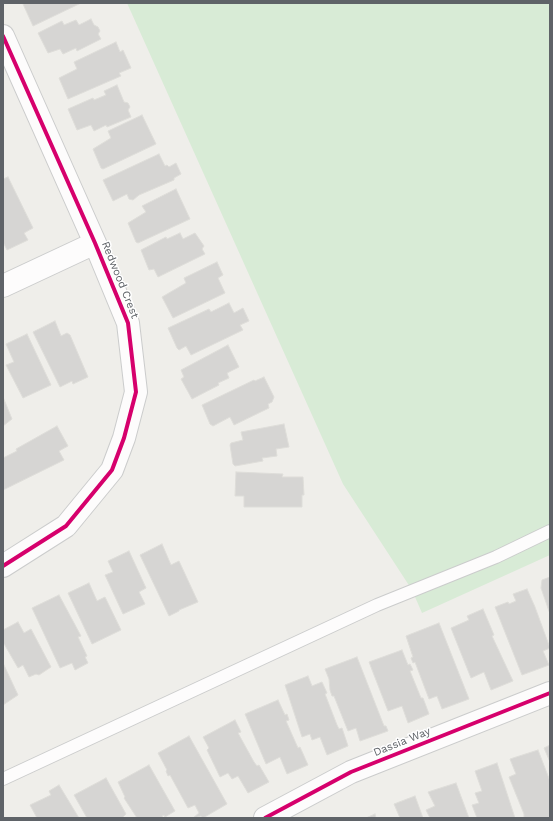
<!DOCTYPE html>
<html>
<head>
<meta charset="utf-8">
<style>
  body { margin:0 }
  #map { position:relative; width:553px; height:821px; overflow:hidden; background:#efeeea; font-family:"Work Sans",sans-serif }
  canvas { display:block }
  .frame { position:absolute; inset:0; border:4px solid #5f6368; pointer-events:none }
</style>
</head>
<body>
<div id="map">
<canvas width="553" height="821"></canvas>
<div class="frame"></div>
</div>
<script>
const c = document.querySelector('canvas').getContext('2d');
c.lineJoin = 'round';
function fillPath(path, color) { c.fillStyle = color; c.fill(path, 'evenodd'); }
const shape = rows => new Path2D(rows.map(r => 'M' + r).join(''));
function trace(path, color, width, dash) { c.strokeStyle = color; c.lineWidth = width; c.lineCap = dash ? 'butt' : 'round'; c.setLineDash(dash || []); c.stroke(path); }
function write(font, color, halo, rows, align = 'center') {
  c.font = font + ' "Work Sans",sans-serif'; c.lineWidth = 3; c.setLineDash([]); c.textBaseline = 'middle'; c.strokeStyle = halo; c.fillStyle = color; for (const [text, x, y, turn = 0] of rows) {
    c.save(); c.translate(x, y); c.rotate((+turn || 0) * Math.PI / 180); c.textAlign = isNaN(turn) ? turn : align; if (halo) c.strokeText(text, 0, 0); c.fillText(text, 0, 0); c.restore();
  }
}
fillPath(shape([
  [127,3,550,3,550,555,422,613,412,590,343,484]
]), '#d8ebd6');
const building = shape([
  [25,3,81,3,33,26,23,4,25,3],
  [91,19,94,25,98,27,100,31,98,34,101,39,77,51,76,48,63,54,60,49,48,53,38,33,62,21,64,25,76,20,79,25,91,19],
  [116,42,120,52,123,50,131,68,119,73,121,76,68,99,59,78,77,69,74,62,116,42],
  [117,85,124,102,128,103,130,107,128,110,131,117,107,127,106,125,94,131,91,125,77,130,68,109,93,98,94,100,106,95,104,91,117,85],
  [142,115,156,144,103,169,101,168,93,149,111,138,108,131,142,115],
  [159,154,165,166,167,165,169,167,176,163,181,174,174,178,174,180,139,195,133,200,129,199,127,194,113,201,103,180,159,154],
  [8,177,33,228,24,233,28,240,7,250,3,242,3,179,8,177],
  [176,189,190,219,138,243,136,242,128,223,146,212,142,206,176,189],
  [180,233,183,239,195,233,204,246,202,249,205,254,158,277,154,269,149,270,141,250,166,237,167,239,180,233],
  [217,262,223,275,218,278,225,293,173,318,162,297,186,283,184,278,217,262],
  [229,303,234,313,243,308,249,321,240,325,243,330,191,355,186,346,179,350,177,348,168,328,209,309,211,312,229,303],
  [55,321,61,336,67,333,70,335,88,377,73,384,72,381,60,387,33,332,55,321],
  [27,334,51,385,23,398,6,365,14,362,6,344,27,334],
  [228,345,239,367,227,373,229,378,218,383,219,385,192,399,181,379,184,377,181,370,228,345],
  [264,377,274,397,272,402,268,404,269,408,234,425,230,417,213,426,210,424,202,405,254,380,255,381,264,377],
  [3,397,12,419,3,426,3,397],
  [284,424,289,447,276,449,277,456,262,458,263,461,235,466,233,464,230,445,231,443,243,440,241,432,284,424],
  [57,426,68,446,59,451,64,460,3,490,3,458,17,451,16,449,57,426],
  [236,472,283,474,282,477,303,477,304,495,302,495,302,507,244,507,244,496,235,496,236,472],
  [162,544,171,565,179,561,198,602,179,610,179,611,169,616,140,555,162,544],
  [129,551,146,588,139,592,145,604,123,614,105,575,113,572,108,561,129,551],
  [550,577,550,614,541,588,542,580,550,577],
  [89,583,97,601,105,597,121,630,92,644,68,593,89,583],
  [527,589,535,607,550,648,543,651,549,665,522,675,495,607,508,602,509,604,516,601,513,594,527,589],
  [59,595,81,636,78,637,87,656,85,657,88,663,75,670,72,663,60,668,32,608,59,595],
  [483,609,494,635,492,636,513,681,491,690,484,672,471,678,451,628,469,620,467,616,483,609],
  [18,622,24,633,31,629,51,667,39,675,36,674,29,677,23,665,18,668,3,642,3,630,18,622],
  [439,623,469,699,442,709,437,696,429,699,415,662,413,663,411,658,413,657,406,636,439,623],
  [402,650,408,665,410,664,413,670,410,671,421,698,423,698,429,714,408,723,402,706,388,711,369,662,402,650],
  [357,657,384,726,386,726,388,731,360,741,356,728,348,731,334,696,332,696,330,690,329,679,325,669,357,657],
  [3,663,18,695,3,705,3,663],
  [308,676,312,686,322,682,327,693,325,694,337,725,339,729,342,728,348,746,327,755,320,737,312,740,310,734,302,737,285,685,308,676],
  [278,700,285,715,287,714,289,720,286,721,298,748,300,747,308,765,287,774,280,757,266,764,245,714,278,700],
  [235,720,241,732,238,733,254,762,257,766,259,765,269,782,248,793,238,776,232,779,228,773,220,777,207,750,209,748,203,737,235,720],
  [189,736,227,804,203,818,201,816,193,818,199,813,195,805,188,808,170,775,168,776,166,771,167,770,158,753,189,736],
  [550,745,550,762,544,748,550,745],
  [538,750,550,781,550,818,524,818,524,814,509,777,516,774,510,759,538,750],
  [497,763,515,818,477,818,472,805,479,803,475,793,482,791,475,771,497,763],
  [149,765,175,811,165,817,164,815,162,816,163,818,137,818,124,798,125,797,118,782,149,765],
  [106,778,126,814,122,818,87,818,74,795,106,778],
  [456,783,469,818,430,818,426,810,435,806,428,792,456,783],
  [59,785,79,818,37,818,30,805,51,795,49,791,59,785],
  [415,796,423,818,400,818,394,804,415,796],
  [375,814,376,818,366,818,375,814]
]);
fillPath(building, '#d6d5d3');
trace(building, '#deddd9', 1);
const service = shape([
  [3,779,377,605,496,557,550,531]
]);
const minor = shape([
  [3,36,95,243,128,323,136,392,124,438,112,470,66,526,3,566],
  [3,286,95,243],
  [265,818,351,772,550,693]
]);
trace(service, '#cbcccc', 14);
trace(minor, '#cbcccc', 24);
trace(service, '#fdfcfc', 12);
trace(minor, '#fdfcfc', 22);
trace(shape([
  [3,36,95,243,128,323,136,392,124,438,112,470,66,526,3,566],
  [265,818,351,772,550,693]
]), '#d6006c', 4);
write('11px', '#5f6368', '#fff', [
  ["Redwood Crest",120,280,68],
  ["Dassia Way",402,742,-22]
]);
</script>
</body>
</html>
